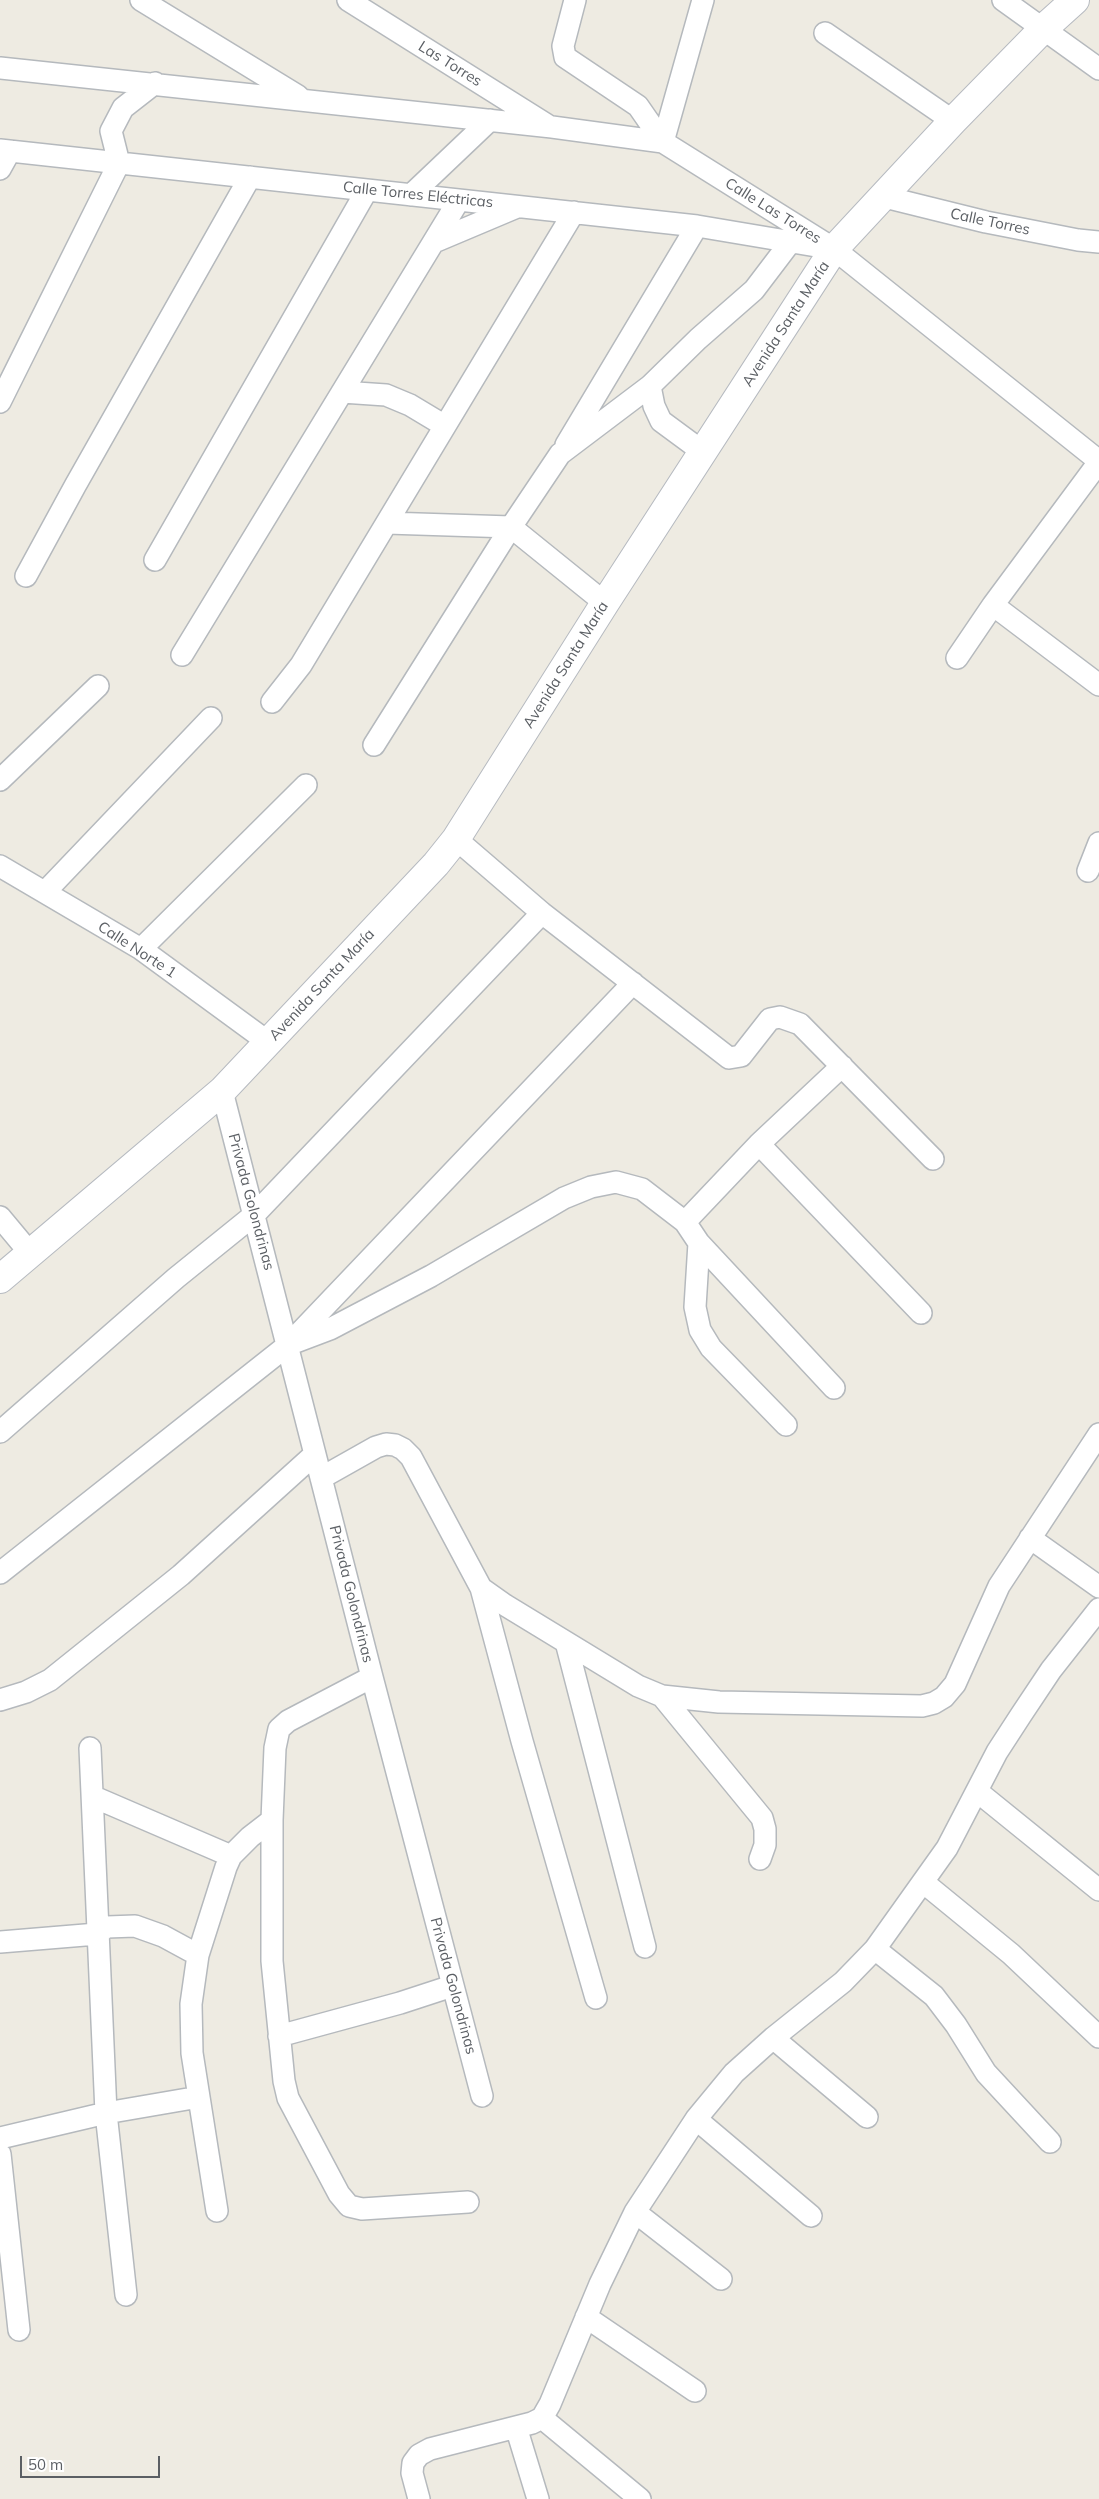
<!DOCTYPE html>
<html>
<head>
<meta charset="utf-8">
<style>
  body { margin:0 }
  #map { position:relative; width:1099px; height:2499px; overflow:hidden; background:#eeebe2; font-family:Mulish,sans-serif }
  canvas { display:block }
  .scale { position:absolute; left:20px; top:2456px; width:140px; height:22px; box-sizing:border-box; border:2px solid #5b5f64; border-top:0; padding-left:6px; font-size:15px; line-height:18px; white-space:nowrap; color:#5b5f64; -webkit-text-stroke:4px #fff; paint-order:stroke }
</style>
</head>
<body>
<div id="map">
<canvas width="1099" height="2499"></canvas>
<div class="scale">50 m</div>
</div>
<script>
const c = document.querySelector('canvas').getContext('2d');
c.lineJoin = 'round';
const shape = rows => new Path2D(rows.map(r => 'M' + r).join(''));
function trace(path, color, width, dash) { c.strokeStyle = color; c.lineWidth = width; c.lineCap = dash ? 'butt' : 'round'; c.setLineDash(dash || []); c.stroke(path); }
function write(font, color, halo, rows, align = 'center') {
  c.font = font + ' Mulish,sans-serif'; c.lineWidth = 4; c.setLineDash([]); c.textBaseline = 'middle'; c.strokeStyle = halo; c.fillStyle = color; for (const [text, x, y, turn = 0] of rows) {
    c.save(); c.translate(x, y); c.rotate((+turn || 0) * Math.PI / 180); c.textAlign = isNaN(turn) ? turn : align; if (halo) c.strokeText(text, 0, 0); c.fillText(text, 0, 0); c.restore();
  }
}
const street = shape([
  [141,0,298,96],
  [348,0,547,125],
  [575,0,563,46,565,57,638,106,663,142,834,249,1099,461],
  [1003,0,1099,69],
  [825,33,953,121],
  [0,68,552,127,663,142],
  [663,142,703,0],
  [0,150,697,226,834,249],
  [0,169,10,151],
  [411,195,490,120],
  [881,196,986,222,1078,240,1099,242],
  [434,242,517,207],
  [650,386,654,406,661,421,703,452],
  [342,392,386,395,410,405,445,426],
  [0,402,119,163,111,131,123,108,155,83],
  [566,445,697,226],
  [387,523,511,527,605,603],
  [155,560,367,190],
  [26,576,75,486,250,177],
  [993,605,1099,685],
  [182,655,459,200],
  [957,658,993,605,1099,462],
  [272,702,301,665,574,212],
  [374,745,511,527,560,454,650,386,698,339,754,290,792,240],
  [0,780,98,686],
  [456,839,542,913,729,1058,741,1056,770,1019,780,1017,800,1024,933,1159],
  [0,866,141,949,268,1042],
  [1088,871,1099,843],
  [45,892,211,718],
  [141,949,306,785],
  [222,1091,372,1677,482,2096],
  [759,1144,921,1313],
  [0,1217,30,1253],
  [685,1222,759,1144,842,1066],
  [699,1243,695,1307,700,1330,711,1348,786,1425],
  [293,1343,330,1329,431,1276,564,1198,591,1187,616,1182,642,1189,685,1222,699,1243,834,1388],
  [0,1432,176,1278,254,1215,542,913],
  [321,1478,376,1447,386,1444,395,1445,403,1449,411,1457,481,1588,505,1605,638,1686,662,1696,719,1702,922,1706,934,1703,944,1697,955,1684,999,1586,1099,1434],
  [1030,1538,1099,1587],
  [0,1573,288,1345,633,983],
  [481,1588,522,1741,596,1998],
  [566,1642,645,1947],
  [372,1677,288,1721,279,1729,275,1748,272,1820,272,1961,284,2081,288,2098,339,2194,349,2206,362,2209,468,2202],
  [662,1696,762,1818,765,1829,765,1845,760,1859],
  [0,1700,26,1692,50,1680,181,1575,315,1454],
  [90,1748,106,2113,126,2295],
  [978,1792,1099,1890],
  [94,1797,231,1856],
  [923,1882,1011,1954,1099,2037],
  [0,1942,97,1934,107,1927,135,1926,163,1936,198,1955],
  [875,1949,934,1996,956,2025,986,2073,1050,2142],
  [279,2036,400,2003,452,1986],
  [773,2038,867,2117],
  [696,2119,811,2216],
  [0,2138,106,2113,199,2097],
  [0,2154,19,2330],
  [217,2211,192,2053,191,2004,198,1955,226,1867,231,1856,250,1837,272,1820],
  [635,2212,721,2279],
  [586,2317,695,2391],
  [542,2418,640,2499],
  [516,2427,538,2499],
  [419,2499,412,2473,413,2463,419,2455,430,2449,532,2423,542,2418,550,2404,600,2284,635,2212,696,2119,734,2073,773,2038,843,1982,875,1949,947,1848,997,1752,1021,1715,1051,1670,1099,1609]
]);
const secondary = shape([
  [0,1279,222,1091,436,864,456,839,605,603,834,249,953,121,1044,28,1075,0]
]);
trace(street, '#b5b9bd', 24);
trace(secondary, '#b6bac0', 30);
trace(street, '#fff', 21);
trace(secondary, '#fff', 28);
write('15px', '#5b5f64', '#fff', [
  ["Las Torres",450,64,32],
  ["Calle Torres Eléctricas",418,195,6],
  ["Calle Las Torres",773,211,32],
  ["Calle Torres",990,222,12],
  ["Avenida Santa María",786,324,-57],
  ["Avenida Santa María",566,665,-58],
  ["Calle Norte 1",137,950,33],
  ["Avenida Santa María",322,985,-47],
  ["Privada Golondrinas",251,1202,75],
  ["Privada Golondrinas",351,1594,76],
  ["Privada Golondrinas",453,1986,75]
]);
</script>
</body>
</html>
